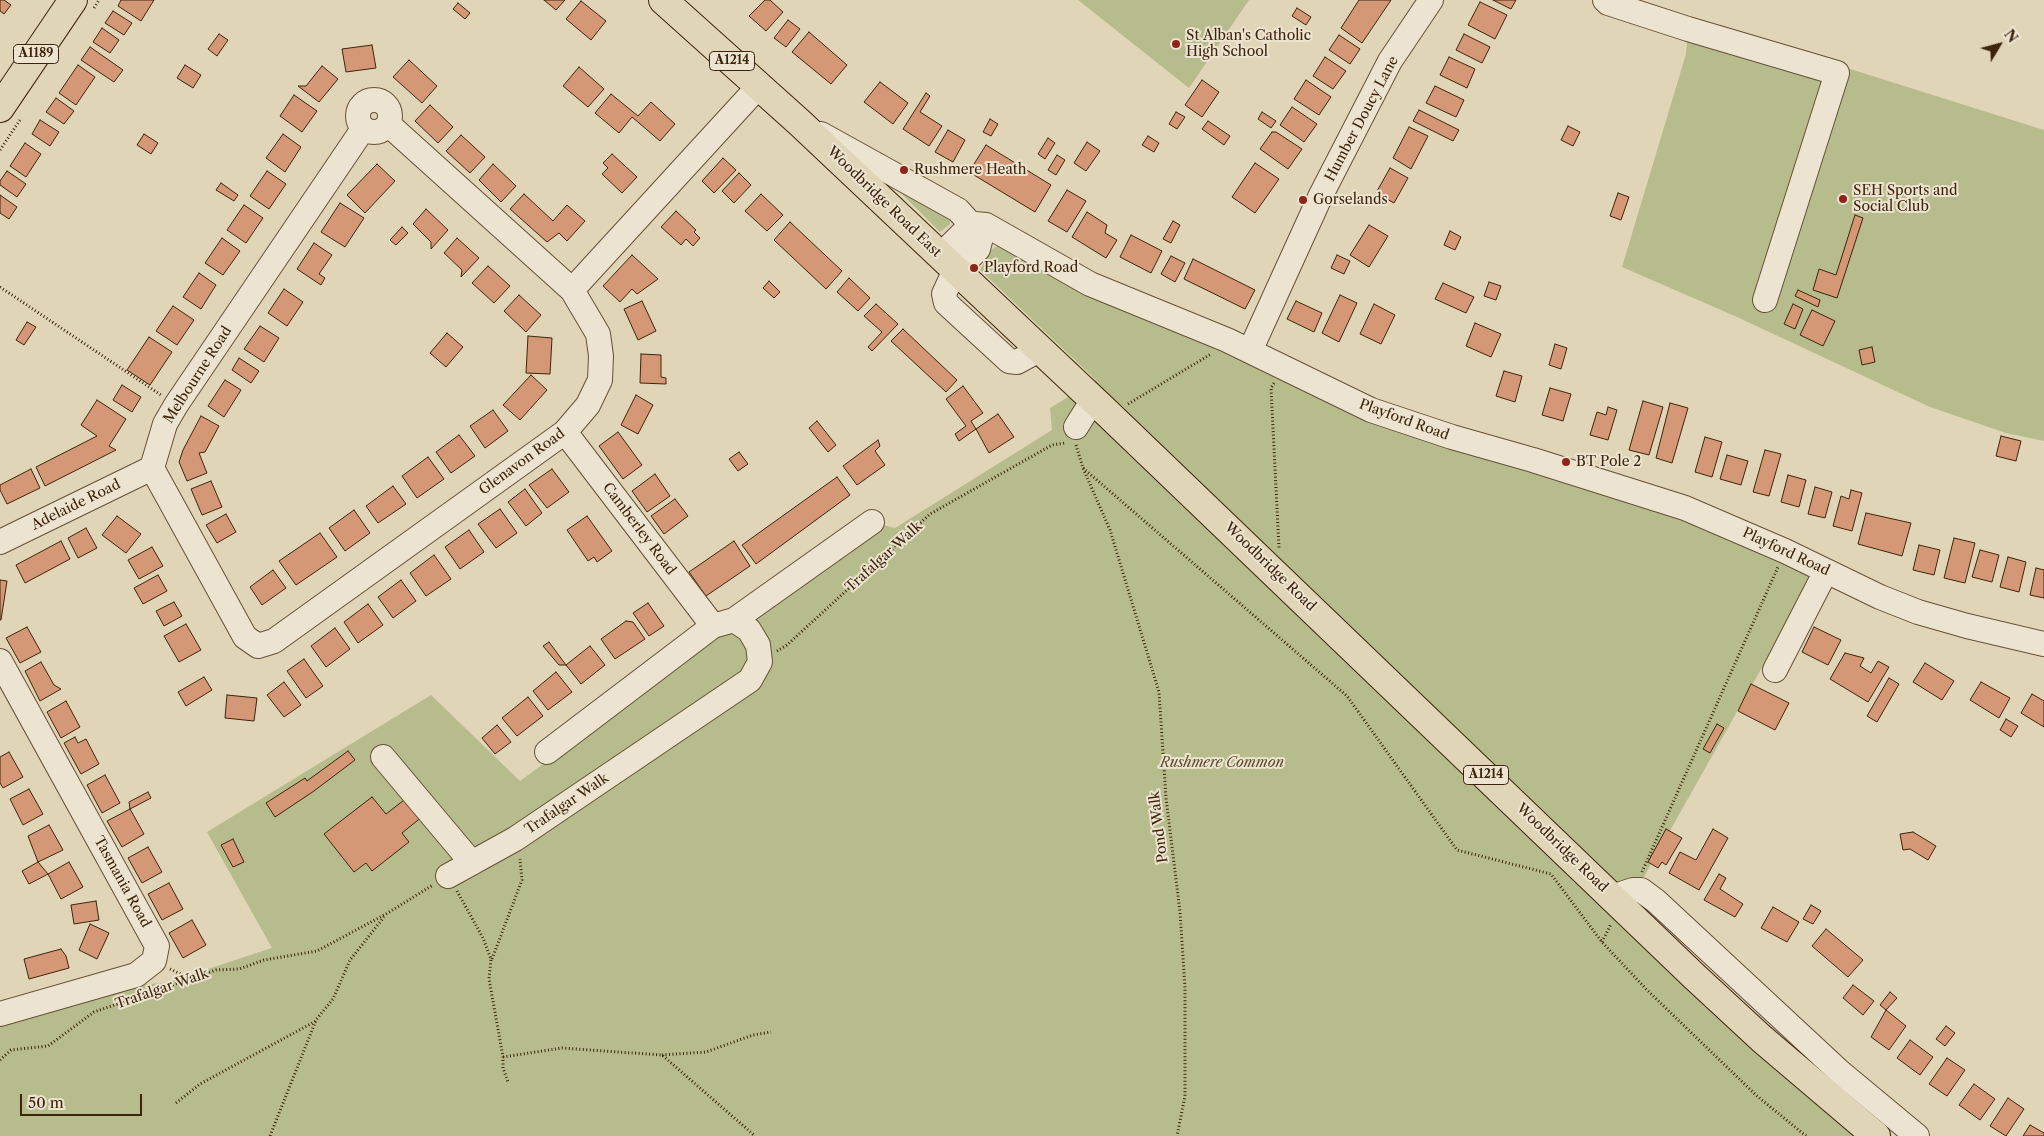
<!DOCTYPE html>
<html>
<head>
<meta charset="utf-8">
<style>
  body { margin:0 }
  #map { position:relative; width:2044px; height:1136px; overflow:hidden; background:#e1d5b8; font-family:"Libre Caslon Text",serif }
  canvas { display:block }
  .north { position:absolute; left:1974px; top:20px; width:50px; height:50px; -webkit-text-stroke:4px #ece4d1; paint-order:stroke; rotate:53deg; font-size:14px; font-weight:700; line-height:20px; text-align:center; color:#3e240a }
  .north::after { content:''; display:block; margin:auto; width:18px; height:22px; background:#3e240a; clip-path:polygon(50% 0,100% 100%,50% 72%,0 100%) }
  .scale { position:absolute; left:20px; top:1094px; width:122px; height:22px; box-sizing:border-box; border:2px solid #3e240a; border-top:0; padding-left:6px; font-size:15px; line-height:18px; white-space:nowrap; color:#3e240a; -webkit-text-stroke:4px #ece4d1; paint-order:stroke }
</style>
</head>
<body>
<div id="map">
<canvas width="2044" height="1136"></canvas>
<div class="north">N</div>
<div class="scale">50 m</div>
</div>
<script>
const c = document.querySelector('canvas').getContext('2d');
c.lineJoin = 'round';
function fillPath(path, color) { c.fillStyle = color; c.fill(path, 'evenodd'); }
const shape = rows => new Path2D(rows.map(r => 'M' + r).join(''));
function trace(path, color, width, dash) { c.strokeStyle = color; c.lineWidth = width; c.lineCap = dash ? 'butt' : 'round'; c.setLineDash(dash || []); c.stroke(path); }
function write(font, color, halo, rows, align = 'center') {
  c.font = font + ' "Libre Caslon Text",serif'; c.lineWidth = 4; c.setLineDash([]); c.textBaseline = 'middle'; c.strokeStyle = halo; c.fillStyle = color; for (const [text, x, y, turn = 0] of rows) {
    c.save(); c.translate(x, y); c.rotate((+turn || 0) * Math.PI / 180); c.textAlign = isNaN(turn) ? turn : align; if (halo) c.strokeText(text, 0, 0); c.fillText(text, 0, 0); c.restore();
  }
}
fillPath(shape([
  [1078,0,1249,0,1189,88],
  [1631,0,2044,130,2044,441,2006,433,1930,407,1737,317,1622,267,1686,54,1688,29],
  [890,182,950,218,950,224,940,232],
  [999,245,1477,456,1677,516,1728,536,1813,577,1619,921,1759,1056,1854,1136,0,1136,0,1024,145,984,165,983,272,948,207,832,431,695,520,781,872,522,895,528,1052,430,1050,408,1096,380,980,270,992,249]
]), '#b7bc8c');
const building = shape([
  [0,0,4,0,11,5,4,14,0,11,0,0],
  [121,0,154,0,141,21,118,6,121,0],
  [544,0,565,0,556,10,544,0],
  [765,0,770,0,783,12,766,31,749,16,765,0],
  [1359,0,1391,0,1362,43,1341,28,1359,0],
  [1493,0,1516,0,1511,9,1493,0],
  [581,1,606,21,591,40,566,19,581,1],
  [1480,2,1507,15,1495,39,1468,25,1480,2],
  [458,3,470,13,465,19,453,9,458,3],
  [1297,8,1311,17,1306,25,1292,16,1297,8],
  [113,11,132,23,124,35,105,23,113,11],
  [788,20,800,29,786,47,774,38,788,20],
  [102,28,119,40,110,53,93,42,102,28],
  [809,32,847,65,831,84,792,52,809,32],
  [219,34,228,40,217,56,208,49,219,34],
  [1464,34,1490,47,1482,63,1456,50,1464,34],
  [1339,35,1360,49,1350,64,1329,50,1339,35],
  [372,45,376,68,346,72,342,49,372,45],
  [90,47,123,70,114,82,81,60,90,47],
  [1325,57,1346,71,1333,89,1313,76,1325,57],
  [1449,57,1475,69,1467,88,1440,75,1449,57],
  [409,60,437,86,422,103,393,77,409,60],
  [78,65,95,77,76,105,59,93,78,65],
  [185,65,201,75,193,88,177,78,185,65],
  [322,66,338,79,319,102,298,86,306,86,322,66],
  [579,67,604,89,588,107,563,86,579,67],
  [1202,80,1219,92,1202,117,1185,105,1202,80],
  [1306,80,1331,97,1319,115,1294,99,1306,80],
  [880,82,908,103,893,124,864,102,880,82],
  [1435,86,1464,100,1456,117,1426,103,1435,86],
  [926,93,930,96,920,112,942,126,929,146,903,129,926,93],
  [611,94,638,116,651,102,675,124,660,141,632,117,619,133,595,113,611,94],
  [294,95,317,111,302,132,280,116,294,95],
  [56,98,74,111,64,124,46,112,56,98],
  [430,105,453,127,438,143,415,121,430,105],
  [1292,107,1317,124,1304,142,1280,125,1292,107],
  [1419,110,1459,130,1453,141,1413,121,1419,110],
  [1176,112,1185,117,1177,129,1169,124,1176,112],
  [1262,112,1276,121,1271,128,1258,119,1262,112],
  [990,119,998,124,991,136,983,132,990,119],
  [40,120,59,132,50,146,32,134,40,120],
  [1208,121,1230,136,1224,145,1202,129,1208,121],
  [1568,126,1580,132,1573,146,1561,140,1568,126],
  [1409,127,1428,136,1411,169,1393,158,1409,127],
  [948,130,965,140,953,162,935,152,948,130],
  [1272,132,1276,132,1302,149,1288,169,1260,149,1272,132],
  [144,134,158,143,151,154,137,145,144,134],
  [283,134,301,147,285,172,266,158,283,134],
  [461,135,485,157,470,173,446,151,461,135],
  [1148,136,1159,143,1154,152,1142,145,1148,136],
  [1048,138,1055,143,1045,159,1038,154,1048,138],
  [1087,142,1100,151,1086,171,1074,163,1087,142],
  [25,143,41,154,26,177,10,166,25,143],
  [986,145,1051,185,1035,212,969,172,986,145],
  [612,154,637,177,622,193,602,174,608,168,603,163,612,154],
  [1057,155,1065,160,1056,175,1048,170,1057,155],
  [723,158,736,170,714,193,702,181,723,158],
  [1255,163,1279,179,1255,213,1232,197,1255,163],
  [377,164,395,181,365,213,347,195,377,164],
  [493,164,516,186,501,202,479,180,493,164],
  [1390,168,1408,178,1394,203,1376,193,1390,168],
  [7,171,26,184,17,197,0,185,0,181,7,171],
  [267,171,286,184,269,209,250,196,267,171],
  [739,173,751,185,734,203,722,191,739,173],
  [221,183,238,195,234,201,216,190,221,183],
  [1067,190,1086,201,1067,232,1048,221,1067,190],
  [1618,193,1629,197,1621,220,1610,216,1618,193],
  [524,194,553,221,567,205,585,221,567,241,559,233,547,242,510,209,524,194],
  [761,194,783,215,767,231,745,211,761,194],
  [0,195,17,207,9,219,0,213,0,195],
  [340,203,364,218,345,247,321,232,340,203],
  [244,205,263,218,246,243,227,230,244,205],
  [426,209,448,230,431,249,431,242,413,224,426,209],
  [676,211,696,230,694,232,700,238,693,246,686,239,681,245,661,227,676,211],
  [1087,212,1107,225,1105,233,1117,240,1106,258,1072,237,1087,212],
  [1855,215,1863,218,1837,298,1813,290,1819,269,1836,275,1855,215],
  [1173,221,1180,225,1171,243,1163,239,1173,221],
  [790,222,842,271,826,289,774,240,790,222],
  [1369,225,1388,236,1369,267,1350,255,1369,225],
  [402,227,408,233,396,245,390,240,402,227],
  [1450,231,1461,237,1455,250,1444,245,1450,231],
  [1131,235,1162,251,1151,273,1120,257,1131,235],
  [222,238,240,251,223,275,205,263,222,238],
  [457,238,479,258,461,277,462,270,444,253,457,238],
  [314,243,332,255,319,274,325,278,321,285,297,269,314,243],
  [632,255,658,279,637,294,632,289,620,302,603,286,632,255],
  [1337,255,1350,261,1344,274,1331,268,1337,255],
  [1171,256,1185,263,1175,282,1161,274,1171,256],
  [1193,259,1255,290,1245,309,1184,279,1193,259],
  [488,266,510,286,494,303,472,283,488,266],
  [199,273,216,285,201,309,183,297,199,273],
  [849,278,870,298,858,311,837,292,849,278],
  [769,281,780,292,774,298,763,288,769,281],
  [1489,282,1501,286,1496,300,1484,296,1489,282],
  [1443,283,1474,297,1466,313,1435,299,1443,283],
  [284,289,303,302,287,326,268,313,284,289],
  [1798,290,1820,300,1818,307,1795,296,1798,290],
  [519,295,541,315,526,332,504,311,519,295],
  [1340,295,1357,303,1339,342,1322,333,1340,295],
  [642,301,656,331,638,340,624,309,642,301],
  [1296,301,1322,313,1314,332,1287,319,1296,301],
  [876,304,898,324,872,351,868,347,882,332,864,316,876,304],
  [1374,304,1395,315,1381,344,1360,334,1374,304],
  [1793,304,1803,309,1795,329,1784,324,1793,304],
  [173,306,194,320,177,345,156,331,173,306],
  [1812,310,1835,321,1823,346,1800,335,1812,310],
  [27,322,36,327,24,345,16,340,27,322],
  [1475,323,1501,334,1491,357,1466,346,1475,323],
  [260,326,279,338,264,362,244,349,260,326],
  [903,329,957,380,946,392,891,341,903,329],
  [447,333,463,347,446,367,430,353,447,333],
  [528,336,552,338,550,374,526,373,528,336],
  [149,337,172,352,150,385,127,370,149,337],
  [1555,344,1567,348,1561,369,1549,365,1555,344],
  [1872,347,1875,362,1862,365,1859,350,1872,347],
  [641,354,661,355,661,377,666,378,666,384,640,383,641,354],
  [239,358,259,371,251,383,232,370,239,358],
  [1504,371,1522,376,1515,402,1496,396,1504,371],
  [531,375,547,390,520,420,503,405,531,375],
  [225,380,241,390,224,417,208,406,225,380],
  [122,385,141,397,132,412,113,400,122,385],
  [963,386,983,413,971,421,976,429,959,441,955,434,966,426,946,399,963,386],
  [1550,388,1571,394,1563,421,1542,415,1550,388],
  [636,395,653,405,638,434,621,425,636,395],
  [97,400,126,419,109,446,116,450,45,486,36,467,97,436,81,425,97,400],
  [1643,401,1663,407,1649,455,1629,450,1643,401],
  [1670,403,1688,408,1672,463,1656,458,1670,403],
  [1608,407,1617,410,1608,440,1590,435,1597,412,1606,415,1608,407],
  [493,410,508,431,485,448,470,426,493,410],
  [998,414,1014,437,989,453,976,429,998,414],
  [201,416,219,426,205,452,199,453,207,473,187,481,179,462,183,450,201,416],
  [817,421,836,445,828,452,809,428,817,421],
  [618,432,642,465,623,479,599,446,618,432],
  [459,435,475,456,451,473,436,452,459,435],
  [2001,436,2021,441,2016,461,1996,456,2001,436],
  [1705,437,1722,442,1712,477,1695,472,1705,437],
  [878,440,880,446,875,451,885,465,857,485,843,466,878,440],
  [1765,450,1781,454,1769,496,1753,492,1765,450],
  [739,452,748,464,738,471,729,459,739,452],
  [1727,455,1748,461,1741,485,1720,479,1727,455],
  [428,457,444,479,417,498,402,476,428,457],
  [31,469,40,488,7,504,0,490,0,485,31,469],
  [552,469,569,492,547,508,529,485,552,469],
  [655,474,670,496,647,512,632,491,655,474],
  [1788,475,1806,480,1799,507,1781,502,1788,475],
  [837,477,850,495,756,564,742,545,837,477],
  [211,481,222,507,202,515,191,489,211,481],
  [393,486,406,504,378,523,366,506,393,486],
  [1815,487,1832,492,1825,518,1808,514,1815,487],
  [525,489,542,513,526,526,508,502,525,489],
  [1851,490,1862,493,1852,531,1833,526,1841,496,1849,499,1851,490],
  [675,499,688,516,664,534,651,516,675,499],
  [500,509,517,533,496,548,478,524,500,509],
  [354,510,370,533,345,551,329,528,354,510],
  [1866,513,1911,523,1902,556,1858,544,1866,513],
  [226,514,236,532,217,543,206,525,226,514],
  [117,516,141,534,126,553,102,535,117,516],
  [587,516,612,551,597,562,594,557,588,561,567,530,587,516],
  [86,528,97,548,78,558,68,538,86,528],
  [469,530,484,552,460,569,445,547,469,530],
  [320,533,337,557,296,585,279,561,320,533],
  [1954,538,1975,543,1965,583,1944,578,1954,538],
  [61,541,70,559,25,583,16,565,61,541],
  [734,541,750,566,706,596,689,572,734,541],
  [1919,545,1940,550,1934,575,1913,570,1919,545],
  [152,547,163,566,139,579,128,560,152,547],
  [1980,550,1999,555,1992,582,1972,577,1980,550],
  [434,555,451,579,426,596,410,573,434,555],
  [2008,557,2026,562,2019,592,2000,587,2008,557],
  [2036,568,2044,570,2044,598,2030,595,2036,568],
  [273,570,286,588,262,605,250,587,273,570],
  [158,575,167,591,143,604,134,588,158,575],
  [0,580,7,581,1,620,0,620,0,580],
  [401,580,416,601,393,618,378,597,401,580],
  [174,602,182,616,164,626,156,611,174,602],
  [648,603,664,626,649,636,633,613,648,603],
  [368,604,383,625,358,643,344,622,368,604],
  [626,621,633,622,645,639,615,659,601,639,626,621],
  [186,624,201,650,179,662,164,636,186,624],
  [27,627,41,652,20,663,6,638,27,627],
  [1814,627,1841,640,1828,665,1802,652,1814,627],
  [335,628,350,649,326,667,311,646,335,628],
  [549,642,566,665,559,665,543,646,549,642],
  [590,646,605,665,581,684,566,665,590,646],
  [1845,653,1864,658,1860,666,1871,673,1878,661,1889,667,1868,702,1830,679,1845,653],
  [304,659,323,686,306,698,287,671,304,659],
  [41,662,54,685,61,689,40,701,25,671,41,662],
  [1925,663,1954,681,1942,700,1913,682,1925,663],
  [556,672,572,692,548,710,533,691,556,672],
  [204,677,212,690,186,706,178,692,204,677],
  [1889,678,1899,684,1877,722,1867,716,1889,678],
  [284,682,301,705,284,717,267,695,284,682],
  [1981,682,2010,698,1999,718,1970,700,1981,682],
  [1751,684,1789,703,1775,730,1738,711,1751,684],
  [2032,694,2044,701,2044,727,2021,713,2032,694],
  [227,695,257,698,254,721,225,718,227,695],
  [528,697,543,716,517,736,502,718,528,697],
  [66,701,80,727,61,738,47,712,66,701],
  [2006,719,2018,726,2011,737,2000,730,2006,719],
  [1717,724,1724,728,1710,753,1703,749,1717,724],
  [497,725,511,742,495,754,482,738,497,725],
  [75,737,78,743,86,739,99,764,81,774,64,743,75,737],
  [348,751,355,760,314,791,275,817,266,803,305,778,307,781,348,751],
  [9,752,23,777,3,788,0,783,0,757,9,752],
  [105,775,120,803,102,813,87,785,105,775],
  [29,789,43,814,23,825,10,799,29,789],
  [148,792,151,798,130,809,129,802,148,792],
  [372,797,386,814,408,797,423,816,402,833,409,842,372,871,366,863,354,872,324,834,372,797],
  [130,809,144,834,122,847,107,821,130,809],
  [49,825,63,850,38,862,28,836,49,825],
  [1666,829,1682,838,1666,865,1662,862,1658,868,1648,862,1666,829],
  [1713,829,1728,838,1699,890,1669,873,1680,852,1696,860,1713,829],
  [1913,832,1936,846,1928,860,1910,849,1903,850,1900,834,1913,832],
  [233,839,244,862,233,867,221,845,233,839],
  [148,847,162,872,142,883,128,858,148,847],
  [38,862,48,874,29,884,22,871,38,862],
  [69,862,83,887,61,899,48,874,69,862],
  [1719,874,1726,878,1720,889,1743,904,1735,917,1704,900,1719,874],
  [169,883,183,909,162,920,148,894,169,883],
  [96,901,99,920,74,924,71,905,96,901],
  [1811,905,1821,911,1813,924,1803,919,1811,905],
  [1773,907,1799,922,1787,942,1761,928,1773,907],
  [192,920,206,945,183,958,169,933,192,920],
  [90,924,109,933,97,959,79,950,90,924],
  [1826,929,1863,960,1848,977,1812,946,1826,929],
  [61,949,66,956,69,968,29,979,24,959,61,949],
  [1853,985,1874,1001,1863,1015,1843,998,1853,985],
  [1890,992,1897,998,1886,1010,1880,1005,1890,992],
  [1886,1010,1906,1026,1889,1050,1871,1037,1886,1010],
  [1946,1026,1955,1033,1945,1046,1936,1039,1946,1026],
  [1910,1040,1933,1057,1920,1075,1897,1058,1910,1040],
  [1947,1058,1965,1070,1947,1096,1929,1084,1947,1058],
  [1974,1084,1995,1099,1980,1120,1959,1105,1974,1084],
  [2008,1098,2024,1109,2006,1136,1990,1126,2008,1098],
  [2030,1125,2044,1133,2044,1136,2023,1136,2030,1125]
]);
fillPath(building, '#d59877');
trace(building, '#3e240a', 1);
const minor = shape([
  [1605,0,1608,3,1688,29,1837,73,1765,300],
  '358 116a16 16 0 1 1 32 0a16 16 0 1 1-32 0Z',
  [363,129,176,405,165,424,152,468,245,637,258,646,274,641,565,432,588,405,600,380,601,356,598,334,572,290,388,124],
  [821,134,958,210,968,221,970,226],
  [940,256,970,226,975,224,986,225,1090,284,1227,340,1371,410,1452,437,1533,460,1685,508,1785,551,1880,597,1918,612,1967,626,2044,644],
  [951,266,967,260,978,249,984,225],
  [955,270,944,294,946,303,1009,361,1017,362,1039,350],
  [572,290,759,86],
  [1250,351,1321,195,1390,61,1431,0],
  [1076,427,1093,400],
  [565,432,713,626],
  [0,542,152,468],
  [0,661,157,946,154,961,136,975,0,1014],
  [1775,670,1826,571],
  [547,752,713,626,734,620,872,522],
  [383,757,472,863],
  [448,876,515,839,750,680,760,662,758,645,749,630,734,620],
  [1612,897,1633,890,1641,890,1656,901,1840,1072,1917,1136]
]);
const major = shape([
  [663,0,800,123,1102,408,1695,977,1762,1039,1876,1136],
  [0,108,73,0]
]);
trace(minor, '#675036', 26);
trace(major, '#3e240a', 30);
trace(shape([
  [94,8,99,0],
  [0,150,20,120],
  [0,287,161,395],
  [1274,383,1271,388,1279,548],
  [1128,404,1211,354],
  [1076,445,1083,468,1110,530,1159,692,1166,798,1180,912,1185,988,1185,1096,1177,1136],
  [1083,468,1347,696,1457,850,1551,874,1602,942,1646,989,1757,1096,1806,1136],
  [777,651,787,645,930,514,1052,445,1065,443],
  [1642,872,1778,567],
  [457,891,483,938,491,959,489,979,503,1057,503,1068,508,1082],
  [1602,942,1611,924],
  [492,959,522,880,520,859],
  [170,969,191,979],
  [662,1055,706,1052,753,1035,771,1032],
  [503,1057,562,1048,662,1055,755,1136],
  [0,1060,11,1050,48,1046,94,1012,216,970,239,969,264,960,317,951,386,914,433,885],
  [176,1103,200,1084,316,1021],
  [270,1136,316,1020,333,999,350,960,384,917]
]), '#3e240a', 3, [1, 2.5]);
trace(minor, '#ece4d1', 24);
trace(major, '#e1d5b8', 28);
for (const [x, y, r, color] of [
  [1176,44,5,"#8f2418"],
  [904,170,5,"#8f2418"],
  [1843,199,5,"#8f2418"],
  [1303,200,5,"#8f2418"],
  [974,268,5,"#8f2418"],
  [1566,462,5,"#8f2418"]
]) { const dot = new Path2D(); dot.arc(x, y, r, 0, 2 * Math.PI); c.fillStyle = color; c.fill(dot); trace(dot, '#ece4d1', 2); }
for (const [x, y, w] of [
  [36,54,45],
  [732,61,45],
  [1486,775,45]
]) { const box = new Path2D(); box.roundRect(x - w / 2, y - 9.5, w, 19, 4); c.fillStyle = '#ece4d1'; c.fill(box); trace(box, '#3e240a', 1); }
write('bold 12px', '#3e240a', null, [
  ["A1189",36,54],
  ["A1214",732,61],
  ["A1214",1486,775]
]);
write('14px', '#3e240a', '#ece4d1', [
  ["St Alban's Catholic",1186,36],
  ["High School",1186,52],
  ["Rushmere Heath",914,170],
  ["SEH Sports and",1853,191],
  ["Social Club",1853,207],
  ["Gorselands",1313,200],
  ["Playford Road",984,268],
  ["BT Pole 2",1576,462]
], 'left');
write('14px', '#3e240a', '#ece4d1', [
  ["Humber Doucy Lane",1362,119,-62],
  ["Woodbridge Road East",884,202,44],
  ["Melbourne Road",198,375,-57],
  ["Playford Road",1404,420,20],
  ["Glenavon Road",522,462,-36],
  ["Adelaide Road",76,505,-26],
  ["Camberley Road",639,529,53],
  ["Playford Road",1786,552,25],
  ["Trafalgar Walk",884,557,-42],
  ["Woodbridge Road",1270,567,44],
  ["Trafalgar Walk",567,804,-34],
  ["Pond Walk",1159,827,-97],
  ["Woodbridge Road",1562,848,44],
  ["Tasmania Road",122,882,61],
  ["Trafalgar Walk",162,989,-19]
]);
write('italic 14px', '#5c4a2a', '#ece4d1', [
  ["Rushmere Common",1222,763]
]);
</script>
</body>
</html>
